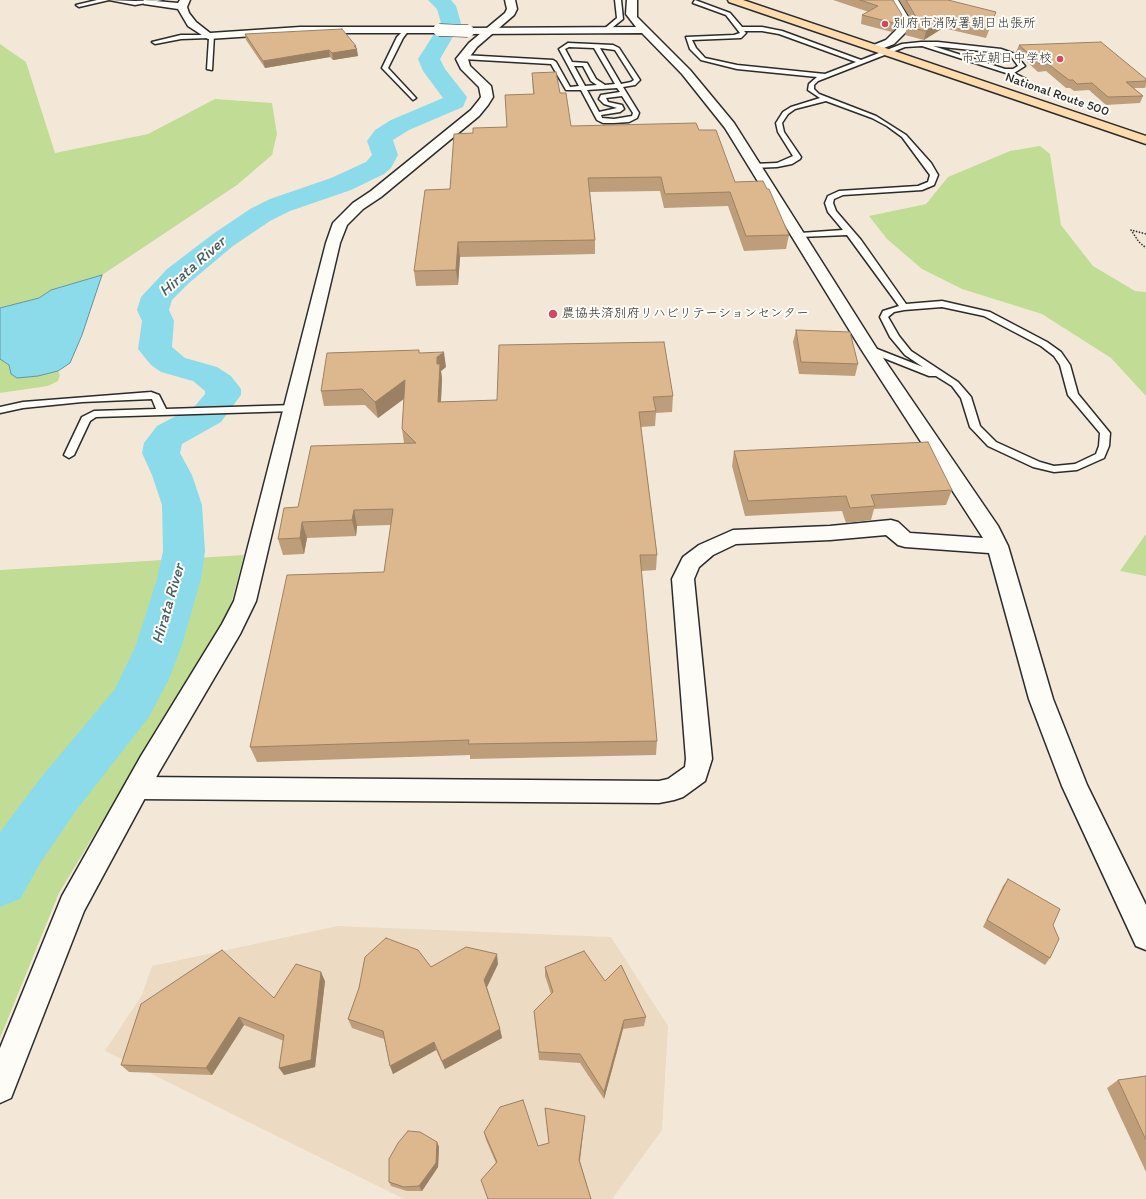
<!DOCTYPE html>
<html>
<head>
<meta charset="utf-8">
<style>
  body { margin:0 }
  canvas { display:block; background:#f3e8d8 }
</style>
</head>
<body>
<canvas width="1146" height="1199"></canvas>
<script>
const c = document.querySelector('canvas').getContext('2d');
c.lineJoin = 'round';
function fillPath(path, color) { c.fillStyle = color; c.fill(path, 'evenodd'); }
const shape = rows => new Path2D(rows.map(r => 'M' + r).join(''));
function trace(path, color, width, dash) { c.strokeStyle = color; c.lineWidth = width; c.lineCap = dash ? 'butt' : 'round'; c.setLineDash(dash || []); c.stroke(path); }
function write(font, color, halo, rows, align = 'center') {
  c.font = font + ' Itim,"Klee One",sans-serif'; c.lineWidth = 4; c.setLineDash([]); c.textBaseline = 'middle'; c.strokeStyle = halo; c.fillStyle = color; for (const [text, x, y, turn = 0] of rows) {
    c.save(); c.translate(x, y); c.rotate((+turn || 0) * Math.PI / 180); c.textAlign = isNaN(turn) ? turn : align; if (halo) c.strokeText(text, 0, 0); c.fillText(text, 0, 0); c.restore();
  }
}
fillPath(shape([
  [338,926,611,937,668,1026,662,1130,612,1199,404,1199,105,1051,142,995,152,966]
]), '#ecdac2');
fillPath(shape([
  [0,44,26,62,55,153,148,134,215,99,272,103,277,134,272,155,237,185,102,275,51,290,39,298,0,308],
  [1040,146,1050,154,1061,225,1093,266,1135,291,1146,292,1146,396,1111,358,1042,314,962,289,922,269,887,239,869,216,926,204,948,177,1010,151],
  [0,359,9,365,11,374,38,376,58,371,60,375,58,381,48,386,0,393],
  [1146,534,1146,576,1120,571],
  [244,555,229,612,59,893,0,1038,0,570]
]), '#c1dd95');
const water = shape([
  [102,275,82,335,70,363,58,371,38,376,17,378,11,374,9,365,0,359,0,308,39,298,51,290,102,275]
]);
fillPath(water, '#8cdbeb');
trace(water, '#65959e', 1);
fillPath(shape([
  [428,0,451,0,456,6,461,23,440,59,445,69,467,97,463,107,409,130,393,140,398,155,391,168,384,174,351,190,290,211,270,221,233,246,189,283,172,300,169,310,174,321,172,347,185,358,217,367,231,376,241,389,241,395,221,422,182,444,180,453,192,475,202,505,205,551,201,579,182,645,169,679,149,717,75,812,41,862,20,899,0,907,0,832,39,780,115,689,136,645,157,579,163,551,162,505,152,475,142,453,144,443,157,426,195,406,205,394,205,391,193,381,161,372,151,365,138,349,142,321,137,310,141,297,167,269,213,234,250,209,270,199,331,178,366,162,372,155,367,141,375,130,391,120,443,98,423,71,418,59,441,23,437,9,428,0]
]), '#8cdbeb');
const lane = shape([
  [97,0,109,0,79,7,76,5,97,0],
  [109,0,135,1,163,0,135,5,109,0],
  [615,0,621,0,623,19,608,31,604,31,604,29,617,18,615,0],
  [695,0,730,13,742,27,762,27,782,31,861,60,902,44,921,42,938,42,1001,49,1015,54,1025,66,1014,73,1026,79,1026,81,1022,81,1006,73,922,46,905,47,818,81,814,85,814,89,819,94,876,116,906,135,931,163,938,175,934,185,922,190,843,195,834,199,833,203,836,211,861,240,906,304,942,301,990,312,1047,342,1061,352,1070,365,1078,394,1110,433,1109,446,1104,458,1077,470,1054,472,1033,467,988,446,970,427,961,398,952,386,936,376,929,376,866,351,866,347,872,347,923,367,905,355,890,337,880,317,883,311,899,306,847,235,800,237,796,235,800,233,843,230,828,212,825,203,828,196,839,191,918,186,928,182,930,175,902,137,887,126,872,118,826,101,795,109,788,114,782,123,784,132,801,157,800,159,792,164,777,167,753,168,753,164,777,163,793,156,778,132,776,123,783,112,791,107,820,98,808,90,809,84,817,77,737,69,701,60,690,49,686,37,734,35,740,33,726,15,693,3,695,0],
  [744,31,762,31,779,34,856,62,825,74,737,65,705,58,696,48,692,40,741,38,746,33,744,31],
  [933,46,1000,53,1011,56,1018,66,1013,69,1005,69,933,46],
  [942,307,984,316,1041,346,1054,356,1060,365,1068,395,1100,433,1099,446,1096,454,1075,464,1054,466,1040,462,996,442,980,426,971,397,958,382,911,351,899,336,888,317,894,312,904,310,942,307],
  [406,28,409,30,403,38,388,68,415,97,416,98,413,100,382,68,397,37,406,28],
  [181,35,214,35,212,70,207,69,209,38,181,39,155,44,152,42,181,35],
  [568,43,613,45,619,48,640,80,635,85,623,87,639,113,637,118,629,122,614,123,603,123,597,120,581,90,566,90,551,64,463,59,460,57,463,55,553,60,556,62,570,87,579,86,559,49,568,43],
  [569,47,594,48,615,84,605,85,596,79,587,63,572,62,565,49,569,47],
  [600,48,615,50,634,80,631,82,621,84,600,48],
  [574,66,583,66,591,81,597,85,585,86,574,66],
  [617,88,620,92,601,95,599,99,604,104,617,108,599,112,587,90,617,88],
  [622,96,633,113,632,116,614,119,602,118,601,115,620,112,624,109,622,105,608,102,606,98,622,96],
  [151,392,159,395,166,409,294,405,299,408,294,411,96,417,90,421,74,455,69,458,64,455,82,417,94,411,156,409,152,399,82,402,23,408,0,413,0,407,23,402,151,392]
]);
const street = shape([
  [144,0,178,3,180,0,190,0,187,7,189,13,196,22,210,33,300,27,439,27,444,30,439,33,300,33,208,39,188,26,178,9,144,4,143,2,144,0],
  [627,0,637,0,637,17,690,70,734,123,877,349,998,526,1008,546,1053,699,1087,785,1146,905,1146,950,1136,946,1062,786,1029,699,989,553,905,547,898,545,886,535,830,540,736,544,713,555,699,567,694,579,712,759,705,781,683,797,674,800,659,803,137,799,128,796,124,788,128,780,137,777,659,781,668,779,685,767,686,759,672,579,683,557,699,545,733,530,830,526,891,520,898,522,910,533,983,538,861,349,725,128,682,74,642,33,468,34,463,31,468,28,636,27,626,14,627,0],
  [888,0,898,0,913,25,894,44,879,50,871,50,870,48,871,46,886,40,902,24,888,0]
]);
const secondary = shape([
  [505,0,515,0,517,9,514,15,477,47,468,59,470,66,491,86,493,97,488,105,479,116,381,197,363,209,347,225,340,243,256,601,240,634,159,772,84,911,11,1098,0,1103,0,1048,62,896,141,756,222,624,234,601,326,243,333,223,353,203,371,191,471,110,479,100,481,97,479,87,461,69,456,59,469,43,505,13,507,9,505,0]
]);
const highway = shape([
  [728,0,743,0,1146,136,1146,144,729,2,728,0]
]);
trace(lane, '#2b2b2b', 3);
trace(street, '#2b2b2b', 3);
trace(secondary, '#2b2b2b', 3);
trace(highway, '#2b2b2b', 3);
trace(shape([
  [1146,234,1131,230,1139,242,1146,248]
]), '#2b2b2b', 1.5, [1.5, 1.5]);
fillPath(lane, '#fdfcf7');
fillPath(street, '#fdfcf7');
fillPath(secondary, '#fdfcf7');
fillPath(highway, '#fedbac');
const streetBridge = shape([
  [439,30,468,31]
]);
trace(streetBridge, '#2b2b2b', 13, []);
trace(streetBridge, '#fdfcf7', 12);
fillPath(shape([
  [833,0,893,0,900,24,892,32,861,24,862,15,869,12],
  [899,0,948,0,993,20,986,38,943,28,924,40,905,35,907,27,912,21],
  [245,34,357,49,358,56,333,60,330,57,265,68,246,40],
  [1019,45,1146,79,1146,85,1145,88,1134,88,1143,96,1140,103,1106,105,1089,90,1074,91,1070,88,1066,88,1046,71,1038,72,1016,52],
  [532,73,560,93,571,126,699,130,735,182,767,189,789,235,786,249,744,251,728,206,664,208,660,191,590,192,595,240,595,254,460,257,458,285,416,286,414,271,450,189,473,133,507,127,533,94],
  [796,330,858,364,855,376,799,374,793,342],
  [420,353,446,367,441,371,442,379,441,402,673,396,672,412,656,413,655,426,641,427,657,555,656,570,641,571,657,741,656,755,470,759,470,755,257,762,250,747,384,572,391,525,357,526,356,536,307,538,304,554,283,555,278,539,298,507,404,443,402,429,404,398,378,418,365,405,324,406,321,391],
  [734,451,952,490,946,505,874,509,871,520,846,523,842,511,745,516,732,466],
  [1008,879,1053,925,1050,958,1045,965,983,927,1003,886],
  [498,964,487,987,500,1029,502,1038,445,1069,436,1050,393,1074,390,1066,384,1039,352,1028,348,1019,431,967],
  [545,967,605,981,646,1017,644,1026,623,1029,604,1099,580,1063,539,1060,535,1020,551,994,545,976],
  [325,981,315,1067,284,1075,284,1041,244,1025,212,1075,129,1072,121,1065,274,998],
  [1146,1076,1146,1172,1107,1088,1118,1080],
  [545,1108,584,1124,580,1161,591,1199,488,1199,481,1180,496,1163,486,1140,484,1132,538,1146,549,1143],
  [437,1142,439,1147,438,1167,422,1191,407,1191,391,1186,389,1182]
]), '#be9e7a');
fillPath(shape([
  [902,15,900,24,892,32,894,23],
  [945,19,943,28,924,40,926,31],
  [354,46,356,46,358,56,333,60,332,53],
  [329,50,330,57,265,68,263,61],
  [458,242,460,257,458,285,456,270],
  [444,352,446,367,441,371,442,379,440,417,438,402,437,357],
  [405,380,408,396,378,418,375,402],
  [354,510,357,526,356,536,352,520],
  [302,522,307,538,304,554,300,538],
  [497,954,498,964,486,989,484,980],
  [321,972,325,981,315,1067,284,1075,279,1068],
  [239,1017,244,1025,212,1075,206,1068],
  [624,1020,623,1029,604,1099,604,1092],
  [500,1029,502,1038,445,1069,442,1061],
  [434,1042,436,1050,393,1074,390,1066],
  [585,1116,584,1124,579,1166,579,1160],
  [437,1142,439,1147,438,1167,422,1191,419,1186]
]), '#9b8163');
const building = shape([
  [860,0,893,0,902,15,894,23,862,15,878,6,860,0],
  [906,0,948,0,996,12,989,29,945,19,926,31,907,27,916,17,906,0],
  [342,29,356,46,354,46,357,49,332,53,329,50,263,61,245,34,342,29],
  [1101,42,1146,79,1146,81,1126,82,1143,96,1108,97,1092,83,1077,84,1073,80,1069,80,1048,64,1040,64,1019,45,1101,42],
  [556,72,560,93,566,93,571,126,696,123,699,130,716,130,735,182,763,181,767,189,769,189,789,235,746,236,730,192,665,194,661,177,588,178,595,240,458,242,456,270,414,271,425,190,450,189,454,134,473,133,473,128,507,127,505,95,534,94,532,73,556,72],
  [796,330,850,332,858,364,801,362,796,330],
  [664,342,673,396,653,397,656,411,639,412,657,555,640,555,657,741,468,744,469,740,250,747,287,575,384,572,393,509,354,510,352,520,302,522,300,538,278,539,284,508,298,507,311,446,416,443,402,429,405,380,375,402,362,389,321,391,327,353,419,350,419,353,444,352,437,357,437,364,440,364,438,402,497,400,499,345,664,342],
  [928,442,952,490,871,495,875,506,850,508,846,496,748,501,734,451,928,442],
  [1008,879,1060,909,1053,925,1059,939,1050,958,987,920,1008,879],
  [386,938,418,950,431,967,466,947,497,954,484,980,500,1029,442,1061,434,1042,390,1066,383,1031,348,1019,359,988,365,957,386,938],
  [222,950,274,998,296,964,321,972,311,1060,279,1068,284,1035,239,1017,206,1068,121,1065,141,1004,222,950],
  [584,951,605,981,621,965,646,1017,624,1020,604,1092,580,1054,539,1052,534,1011,553,992,545,967,584,951],
  [1146,1076,1146,1140,1118,1080,1146,1076],
  [523,1100,538,1146,549,1143,545,1108,585,1116,579,1160,591,1199,488,1199,481,1180,497,1162,484,1132,500,1107,523,1100],
  [408,1131,420,1132,437,1142,436,1163,419,1186,404,1187,389,1182,389,1159,398,1143,408,1131]
]);
fillPath(building, '#ddb88e');
trace(building, '#9b8163', 1);
for (const [x, y, r, color] of [
  [885,24,4,"#d1495b"],
  [1060,59,4,"#d1495b"],
  [553,314,5,"#d1495b"]
]) { const dot = new Path2D(); dot.arc(x, y, r, 0, 2 * Math.PI); c.fillStyle = color; c.fill(dot); trace(dot, '#fdfcf7', 1.5); }
write('13px', '#2b2b2b', '#fdfcf7', [
  ["別府市消防署朝日出張所",893,24],
  ["市立朝日中学校",1052,59,"right"],
  ["農協共済別府リハビリテーションセンター",562,314]
], 'left');
write('13px', '#2b2b2b', '#fdfcf7', [
  ["National Route 500",1057,95,19]
]);
write('italic 16px', '#486065', '#fdfcf7', [
  ["Hirata River",193,267,-41],
  ["Hirata River",169,604,-74]
]);
</script>
</body>
</html>
